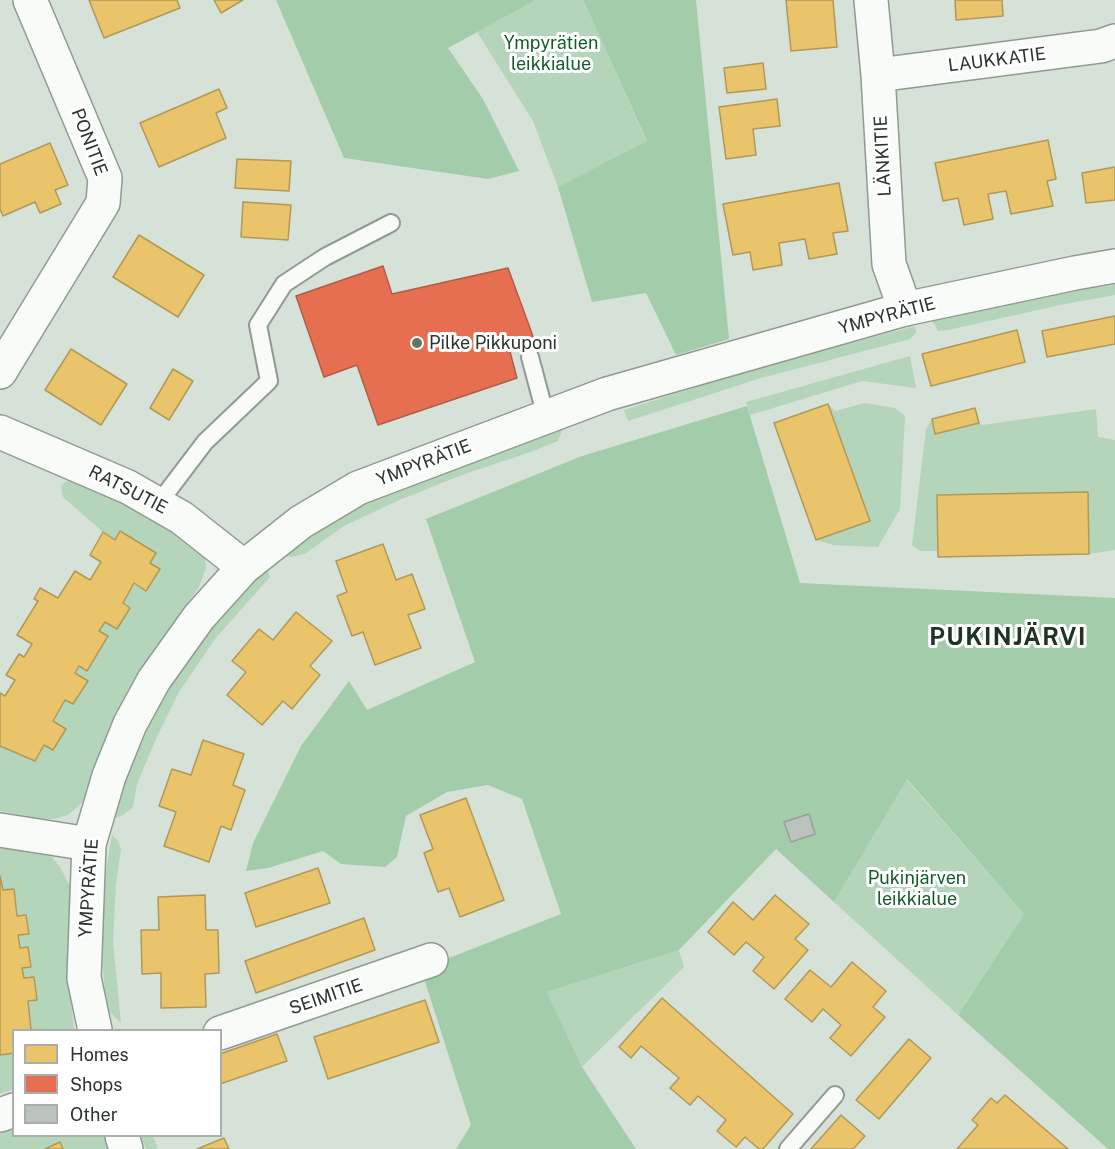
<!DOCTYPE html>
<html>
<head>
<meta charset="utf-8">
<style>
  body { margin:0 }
  #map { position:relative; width:1115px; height:1149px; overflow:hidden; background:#d6e2d7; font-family:"Public Sans",sans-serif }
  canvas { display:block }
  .legend { position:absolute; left:12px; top:1029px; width:210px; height:108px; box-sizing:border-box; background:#fff; border:2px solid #aaaeab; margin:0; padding:8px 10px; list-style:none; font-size:18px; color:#2b352d }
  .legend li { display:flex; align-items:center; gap:12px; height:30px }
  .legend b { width:30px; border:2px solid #aaaeab }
</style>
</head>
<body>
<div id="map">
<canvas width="1115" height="1149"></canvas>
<ul class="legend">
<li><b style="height:16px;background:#e9c46a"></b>Homes</li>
<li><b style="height:16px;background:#e76f51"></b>Shops</li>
<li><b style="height:16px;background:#bac4bc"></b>Other</li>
</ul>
</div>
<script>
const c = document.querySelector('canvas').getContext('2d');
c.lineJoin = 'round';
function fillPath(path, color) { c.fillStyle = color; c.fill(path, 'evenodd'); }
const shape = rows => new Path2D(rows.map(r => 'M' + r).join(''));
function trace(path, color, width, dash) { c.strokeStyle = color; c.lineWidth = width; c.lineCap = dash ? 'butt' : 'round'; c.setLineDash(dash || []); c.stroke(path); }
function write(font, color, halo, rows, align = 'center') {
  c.font = font + ' "Public Sans",sans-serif'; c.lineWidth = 6; c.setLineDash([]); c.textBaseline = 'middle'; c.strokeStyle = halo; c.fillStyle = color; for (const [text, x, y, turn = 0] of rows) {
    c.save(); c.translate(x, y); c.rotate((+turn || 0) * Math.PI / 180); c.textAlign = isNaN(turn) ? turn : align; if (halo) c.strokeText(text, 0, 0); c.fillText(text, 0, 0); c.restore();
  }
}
fillPath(shape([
  [536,0,583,0,647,142,558,187,533,121,477,32],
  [1115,285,1115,295,1065,304,948,330,938,331,932,320,1062,293],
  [915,326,916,333,910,339,761,378,628,421,624,410,760,367],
  [910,356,916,388,862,381,750,415,746,402],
  [865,403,895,408,905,416,900,509,878,547,833,545,816,540,869,521,828,404,835,411],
  [1096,409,1098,437,1115,440,1115,550,1089,554,1088,493,937,495,938,551,920,551,912,545,926,429,932,419,935,433,979,423,982,425],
  [562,430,558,441,528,453,462,475,397,501,344,526,306,553,293,557,284,556,340,516,394,489,523,441],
  [71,477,155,513,205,556,206,568,199,587,152,652,128,694,84,801,68,815,55,819,42,819,0,811,0,746,35,761,44,745,53,750,66,729,53,721,65,700,73,704,88,681,75,673,79,666,87,671,108,637,99,631,105,622,130,608,123,603,134,583,146,590,159,569,150,563,156,553,115,540,103,532,63,497,61,486],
  [267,568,270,577,215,639,179,692,156,739,137,784,133,807,123,815,115,818,124,783,143,737,167,688,206,634],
  [906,779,1024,914,958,1015,834,902],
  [112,835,118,841,121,849,116,884,113,942,121,1023,110,1012,105,995,101,942,105,876],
  [0,844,36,851,52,857,60,867,70,886,68,934,69,984,74,1030,31,1030,28,1001,37,1000,34,977,24,978,22,968,31,967,20,948,18,935,29,934,26,915,17,916,14,889,3,890,0,876],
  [679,950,684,967,582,1067,547,992],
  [13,1053,13,1089,0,1094,0,1055],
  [13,1121,14,1136,103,1136,108,1149,63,1149,60,1143,45,1149,0,1149,0,1126],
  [141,1136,153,1136,158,1149,146,1149]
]), '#b4d5b9');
fillPath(shape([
  [276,0,536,0,448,48,483,99,519,171,488,179,344,158],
  [583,0,696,0,729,339,676,355,646,293,592,302,558,187,647,141],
  [747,406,800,583,1115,598,1115,1149,1108,1149,958,1015,1024,914,907,779,834,902,776,849,679,950,547,992,582,1067,636,1149,456,1149,471,1125,421,969,561,914,522,799,488,785,447,792,406,816,397,857,385,867,341,864,323,851,268,868,246,871,253,843,301,746,349,681,367,710,475,662,426,519,582,456]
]), '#a3cdaa');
const homes = shape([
  [89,0,177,0,180,8,104,38,89,0],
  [214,0,243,0,221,13,214,0],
  [786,0,833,0,837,47,791,51,786,0],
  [955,0,1002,0,1003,16,956,20,955,0],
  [763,63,766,89,727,93,724,68,763,63],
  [219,89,227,108,216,113,226,138,159,167,140,123,219,89],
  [777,99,780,126,753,129,756,155,726,159,719,107,777,99],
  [1048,140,1056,179,1047,181,1053,206,1011,214,1006,191,988,194,993,219,964,225,958,198,943,201,935,163,1048,140],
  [50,143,68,185,55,190,61,204,40,213,35,202,3,216,0,209,0,164,50,143],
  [237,159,291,161,289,191,235,188,237,159],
  [1115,167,1115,200,1086,203,1082,173,1115,167],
  [839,183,848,231,833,233,837,254,809,259,805,239,779,243,782,265,753,270,750,252,733,255,723,204,839,183],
  [243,202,291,205,288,240,241,237,243,202],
  [139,235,204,275,178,317,113,277,139,235],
  [1115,316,1115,344,1047,357,1042,331,1115,316],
  [1017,330,1025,362,931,386,922,354,1017,330],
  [71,349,127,384,101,425,45,390,71,349],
  [173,369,193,381,169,420,150,408,173,369],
  [828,404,870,521,816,540,774,423,828,404],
  [975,408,979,423,935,434,932,419,975,408],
  [1088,492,1089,554,938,557,937,495,1088,492],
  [120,531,156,553,150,563,160,569,146,591,134,583,123,603,130,608,117,629,105,622,99,631,108,636,87,671,79,666,75,673,88,681,73,704,65,700,53,721,66,729,53,750,44,745,35,761,0,746,0,693,5,696,15,680,6,675,19,654,24,657,32,644,17,635,38,601,34,599,40,588,58,598,75,571,90,580,101,562,90,555,103,532,115,540,120,531],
  [383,544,396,580,412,574,425,609,408,615,421,648,375,665,363,632,352,636,337,596,347,592,336,561,383,544],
  [296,612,332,641,310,666,320,675,292,709,283,701,262,725,227,695,246,672,232,661,259,629,273,640,296,612],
  [203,740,244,754,233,785,245,790,231,830,221,826,209,862,164,846,176,812,159,806,172,769,191,775,203,740],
  [466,798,504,900,460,917,449,888,438,892,424,853,433,849,420,815,466,798],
  [318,868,330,903,256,927,245,893,318,868],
  [0,876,3,890,14,889,17,916,26,915,29,934,18,935,20,948,28,947,31,967,22,968,24,978,34,977,37,1000,28,1001,31,1030,14,1030,14,1053,0,1055,0,876],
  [205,895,206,930,218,930,219,973,205,974,206,1007,161,1008,161,973,142,974,141,930,159,930,158,897,205,895],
  [775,895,809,924,795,939,808,950,774,989,753,971,764,957,746,942,734,955,708,932,733,902,753,920,775,895],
  [364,918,375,950,256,993,245,961,364,918],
  [852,962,886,991,873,1007,885,1017,851,1056,830,1038,841,1025,823,1009,812,1022,785,999,810,970,831,987,852,962],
  [662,998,793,1114,763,1149,759,1149,745,1137,736,1147,717,1131,726,1120,698,1096,690,1105,670,1088,679,1078,641,1046,631,1058,619,1047,662,998],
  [425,1000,439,1042,328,1079,314,1037,425,1000],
  [277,1034,287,1061,220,1084,220,1054,277,1034],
  [909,1039,931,1058,879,1119,856,1100,909,1039],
  [1005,1095,1068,1149,957,1149,978,1125,972,1120,991,1098,997,1103,1005,1095],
  [841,1115,865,1136,853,1149,811,1149,841,1115],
  [224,1138,229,1149,197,1149,224,1138],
  [60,1142,63,1149,45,1149,60,1142]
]);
fillPath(homes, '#e9c46a');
trace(homes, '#b09958', 1.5);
const shops = shape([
  [383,266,392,294,508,268,534,339,509,348,517,378,378,425,357,365,324,377,296,296,383,266]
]);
fillPath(shops, '#e76f51');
trace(shops, '#af5e46', 1.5);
const building = shape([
  [809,814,815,834,791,842,784,822,809,814]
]);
fillPath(building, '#bac4bc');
trace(building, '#98a299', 1.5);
const lane = shape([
  [530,357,546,417],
  [158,504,205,442,269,381,258,325,284,284,325,257,391,223],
  [788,1149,835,1095]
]);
const street = shape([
  [871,0,878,75,889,264,905,309],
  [878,75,1101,46,1115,41],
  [0,372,103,203,105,178,30,0],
  [0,432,128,487,182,518,244,567],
  [0,830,89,844],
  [220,1033,431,960],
  [0,1115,14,1110]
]);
const secondary = shape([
  [95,1030,84,978,89,844,109,776,130,724,154,680,199,617,244,567,301,522,358,488,607,394,905,309,1075,273,1115,266],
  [122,1136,126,1149]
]);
trace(lane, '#919a92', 20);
trace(street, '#919a92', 36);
trace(secondary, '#919a92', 36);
trace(lane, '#f9fbf9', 16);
trace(street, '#f9fbf9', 33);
trace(secondary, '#f9fbf9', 33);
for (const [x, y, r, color] of [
  [417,343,6,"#677268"]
]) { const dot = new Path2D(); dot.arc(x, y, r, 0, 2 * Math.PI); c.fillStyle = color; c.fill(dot); trace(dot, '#fff', 2); }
write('18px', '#145d2b', '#fff', [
  ["Ympyrätien",551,43],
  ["leikkialue",551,64],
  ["Pukinjärven",917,878],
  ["leikkialue",917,899]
]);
write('18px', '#2b352d', '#fff', [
  ["LAUKKATIE",997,60,-7],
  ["PONITIE",89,142,69],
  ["LÄNKITIE",883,156,-93],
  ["YMPYRÄTIE",887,316,-15],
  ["YMPYRÄTIE",424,463,-21],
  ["RATSUTIE",128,490,27],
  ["YMPYRÄTIE",89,888,-86],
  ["SEIMITIE",326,997,-19]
]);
write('18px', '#2b352d', '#fff', [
  ["Pilke Pikkuponi",429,343]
], 'left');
c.letterSpacing = '1.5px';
write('bold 24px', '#203424', '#fff', [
  ["PUKINJÄRVI",1008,638]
]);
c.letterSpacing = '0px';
</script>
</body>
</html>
